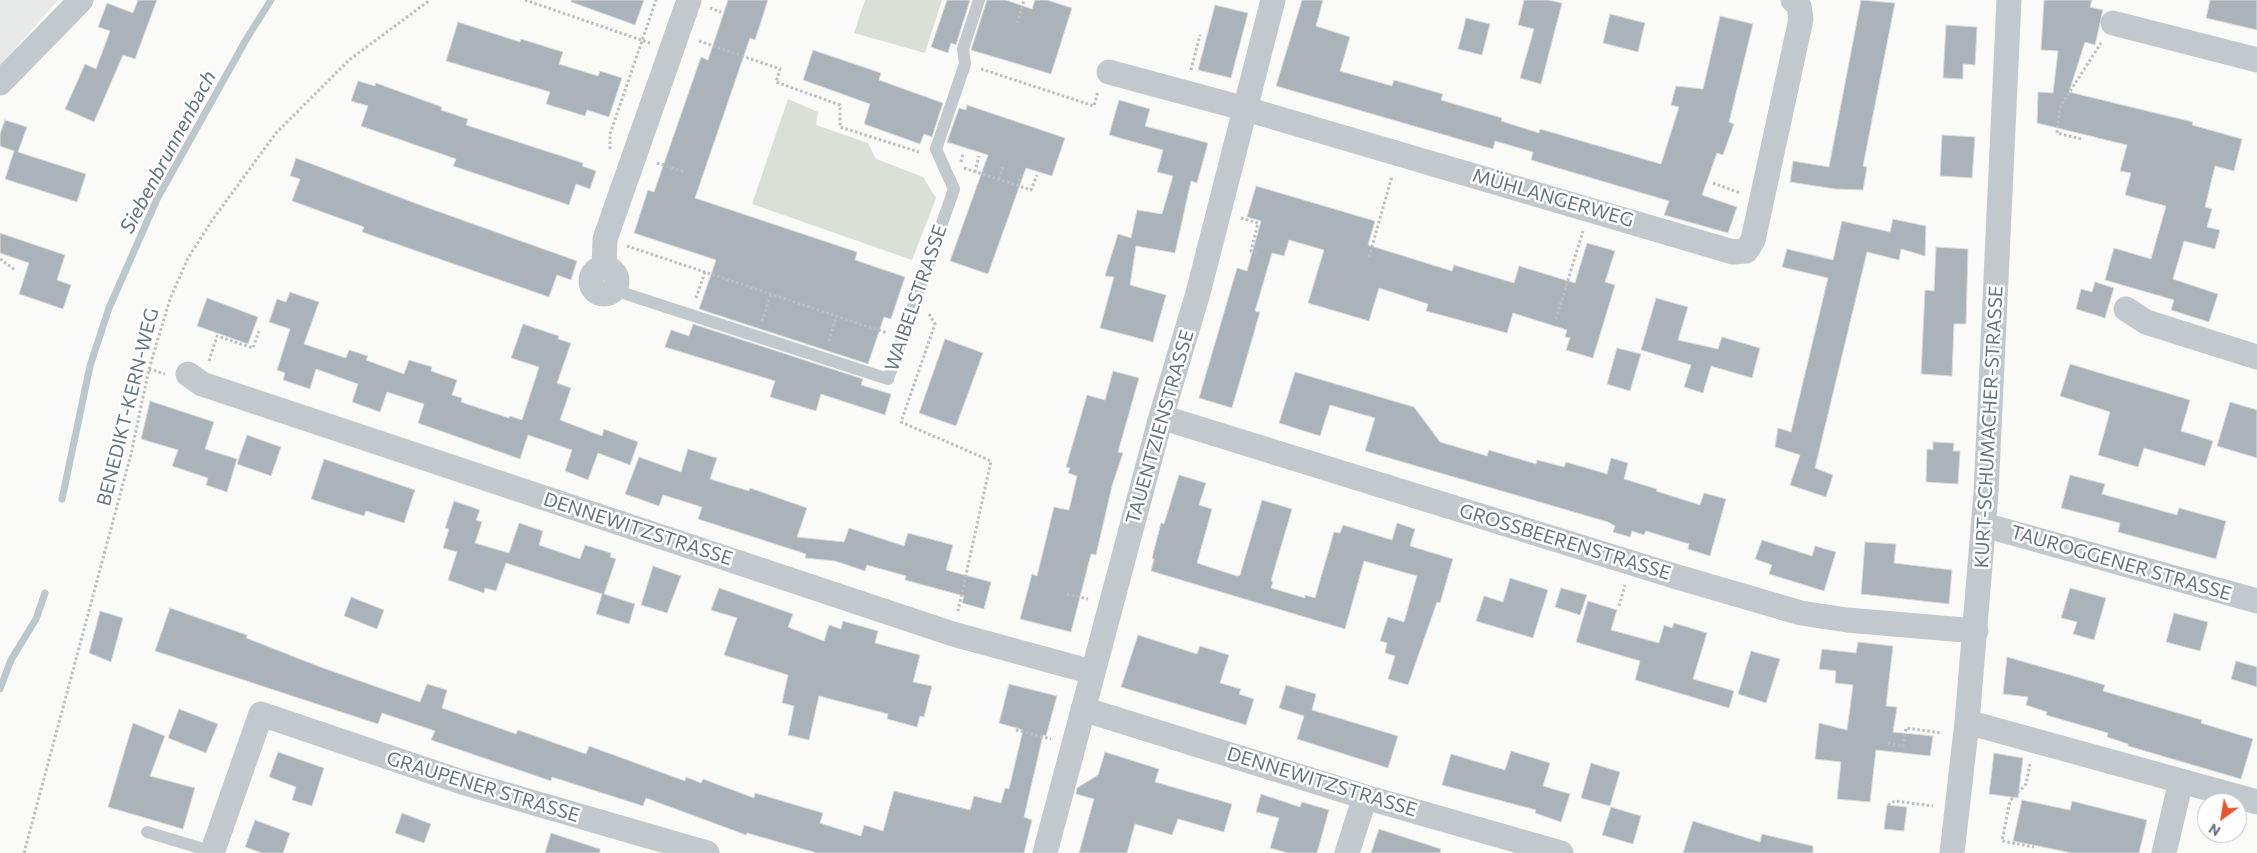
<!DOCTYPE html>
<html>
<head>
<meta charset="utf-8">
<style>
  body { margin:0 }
  #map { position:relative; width:2257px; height:853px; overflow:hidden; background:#fafaf8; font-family:Commissioner,sans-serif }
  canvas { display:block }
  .north { position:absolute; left:2197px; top:793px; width:50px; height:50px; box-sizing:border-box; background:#fff; border:1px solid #c1c8cd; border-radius:50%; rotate:212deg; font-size:14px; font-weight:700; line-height:20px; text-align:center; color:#657683 }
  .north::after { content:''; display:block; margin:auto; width:18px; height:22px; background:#e4572e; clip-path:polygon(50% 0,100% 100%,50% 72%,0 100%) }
</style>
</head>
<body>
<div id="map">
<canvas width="2257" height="853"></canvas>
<div class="north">N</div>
</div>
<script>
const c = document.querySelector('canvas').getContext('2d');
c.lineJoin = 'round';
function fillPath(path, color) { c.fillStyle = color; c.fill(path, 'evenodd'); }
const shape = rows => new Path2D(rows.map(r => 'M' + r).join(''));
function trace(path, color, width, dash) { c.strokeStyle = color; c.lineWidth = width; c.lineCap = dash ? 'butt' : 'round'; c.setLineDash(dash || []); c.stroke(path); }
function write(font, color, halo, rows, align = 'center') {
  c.font = font + ' Commissioner,sans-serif'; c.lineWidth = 5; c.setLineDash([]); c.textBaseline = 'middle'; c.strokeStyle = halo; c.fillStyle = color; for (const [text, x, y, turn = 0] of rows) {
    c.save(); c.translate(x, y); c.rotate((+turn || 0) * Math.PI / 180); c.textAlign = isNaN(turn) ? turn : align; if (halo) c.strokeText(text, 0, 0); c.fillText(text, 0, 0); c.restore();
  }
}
fillPath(shape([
  [0,0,58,0,0,66]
]), '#e8e9e9');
fillPath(shape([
  [865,0,942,0,925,53,854,33],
  [788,99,818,112,816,125,868,143,876,159,923,177,936,198,912,260,752,204]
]), '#dadfd7');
trace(shape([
  [62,499,90,366,109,308,157,199,247,38,271,0],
  [0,689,11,660,36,619,45,593]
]), '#bbc7cb', 7);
const building = shape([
  [138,0,157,0,135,59,123,55,94,122,65,109,85,64,96,69,110,31,98,27,107,3,133,13,138,0],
  [571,0,644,0,635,25,571,2,571,0],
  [728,0,768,0,755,40,750,38,695,198,857,252,855,260,905,277,891,319,884,317,868,364,699,309,716,260,634,233,648,190,654,192,701,57,708,60,728,0],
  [947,0,970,0,956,45,951,43,948,53,931,47,947,0],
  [987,0,1006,0,1032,9,1035,0,1047,0,1072,8,1051,74,971,50,987,0],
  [1302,0,1323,0,1316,26,1350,37,1340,71,1392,86,1394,80,1443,94,1441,100,1502,118,1501,121,1539,133,1540,129,1661,164,1679,107,1671,105,1676,86,1703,89,1720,16,1753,24,1729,122,1734,124,1723,155,1717,153,1702,195,1737,207,1728,233,1664,215,1669,201,1531,160,1533,152,1495,141,1493,149,1276,86,1302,0],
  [1524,0,1548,0,1562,3,1541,84,1520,78,1534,29,1518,25,1524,0],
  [1861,0,1895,3,1863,166,1867,167,1863,190,1835,189,1790,182,1793,161,1829,167,1861,0],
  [2044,0,2092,0,2090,7,2103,10,2095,45,2085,42,2069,92,2193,122,2192,125,2242,139,2234,171,2215,166,2205,207,2212,209,2207,227,2220,230,2215,249,2184,241,2173,279,2218,294,2209,322,2171,310,2174,300,2105,280,2114,248,2151,259,2166,206,2125,195,2131,173,2120,171,2127,145,2037,123,2038,92,2053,93,2058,51,2041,50,2044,0],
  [2210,0,2257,0,2257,30,2206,18,2210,0],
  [1215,5,1248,13,1231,78,1198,70,1215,5],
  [1610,14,1645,23,1638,52,1603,43,1610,14],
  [1466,18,1490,24,1482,55,1458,49,1466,18],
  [458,22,520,42,521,39,563,52,559,64,598,76,600,71,622,78,609,117,587,110,585,116,546,104,550,92,446,61,458,22],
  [1946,25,1977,27,1975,65,1963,64,1963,79,1943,78,1946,25],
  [813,50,881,73,879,80,943,103,932,137,924,134,920,144,864,124,870,104,803,80,813,50],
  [358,81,375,86,376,83,442,107,441,110,468,119,466,125,583,163,582,166,596,171,590,189,576,184,569,205,453,166,456,159,361,126,368,106,351,101,358,81],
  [1119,100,1150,109,1145,126,1208,143,1197,183,1191,181,1175,253,1136,246,1130,285,1166,295,1153,342,1100,328,1114,277,1105,276,1118,234,1131,238,1137,210,1162,214,1173,176,1157,172,1163,150,1109,135,1119,100],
  [967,105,1065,138,1052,176,1026,168,988,274,950,261,988,155,947,142,959,108,966,110,967,105],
  [5,120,27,127,18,152,86,174,77,202,5,179,14,151,0,146,0,134,5,120],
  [1942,135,1975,137,1972,178,1940,176,1942,135],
  [296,158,420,205,577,261,571,280,557,275,549,297,362,232,364,227,292,201,300,179,290,176,296,158],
  [1256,186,1375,221,1368,245,1452,271,1454,265,1514,283,1519,266,1575,283,1587,243,1615,251,1605,282,1615,285,1593,358,1566,350,1570,338,1565,337,1567,330,1513,313,1507,333,1426,311,1428,304,1379,288,1369,321,1308,303,1324,250,1289,240,1284,256,1272,253,1255,311,1260,312,1232,408,1199,398,1237,268,1247,271,1261,221,1247,217,1256,186],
  [1893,219,1926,226,1925,256,1901,249,1899,260,1867,252,1815,468,1833,475,1826,497,1790,485,1800,455,1775,447,1778,428,1791,432,1828,278,1782,267,1787,249,1833,260,1842,221,1890,232,1893,219],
  [0,233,65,255,57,280,71,285,63,309,19,294,29,263,0,253,0,233],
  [1936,247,1968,249,1966,324,1954,324,1952,376,1921,374,1925,290,1934,291,1936,247],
  [2095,282,2114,288,2105,318,2076,309,2081,289,2092,292,2095,282],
  [290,292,319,302,304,344,346,358,349,350,368,356,366,360,404,374,409,360,432,367,431,371,457,380,452,395,462,398,461,402,509,418,510,416,522,420,539,367,511,358,523,324,559,336,558,339,571,343,557,383,571,388,560,420,602,436,604,429,638,442,630,465,598,453,588,480,565,471,572,450,528,435,520,459,418,423,424,404,387,392,380,412,352,402,358,384,316,369,310,389,283,380,285,373,277,370,290,329,269,322,277,299,286,302,290,292],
  [207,298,258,317,248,344,197,326,207,298],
  [1656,298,1688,307,1678,340,1718,349,1722,337,1760,348,1752,378,1711,366,1703,393,1684,387,1691,365,1641,350,1656,298],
  [693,324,863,379,861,385,891,394,885,415,821,394,816,411,770,397,775,381,665,347,671,330,689,336,693,324],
  [945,339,983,353,956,426,919,413,945,339],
  [1617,348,1641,354,1630,391,1607,384,1617,348],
  [2070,364,2190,400,2181,431,2213,441,2205,466,2144,448,2138,467,2098,455,2110,412,2060,396,2070,364],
  [1113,371,1139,378,1118,452,1123,453,1112,486,1096,555,1091,554,1071,632,1020,619,1032,574,1037,576,1054,507,1069,510,1077,476,1068,473,1070,468,1066,467,1087,395,1105,400,1113,371],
  [1295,372,1414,407,1440,442,1487,456,1489,450,1536,464,1537,460,1564,467,1566,462,1607,474,1611,458,1628,463,1624,479,1657,489,1656,491,1700,505,1704,493,1726,499,1710,556,1688,549,1689,544,1646,531,1644,535,1632,531,1630,537,1613,532,1615,526,1608,522,1365,451,1375,418,1330,405,1320,436,1279,423,1295,372],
  [150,401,214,422,205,449,237,459,227,492,206,485,208,478,172,466,178,450,141,439,150,401],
  [2230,402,2257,410,2257,458,2217,446,2230,402],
  [247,435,281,447,271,476,237,464,247,435],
  [1933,442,1954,443,1953,451,1960,451,1958,484,1926,482,1927,449,1933,450,1933,442],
  [688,449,717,458,710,479,749,491,750,488,807,508,797,537,844,542,849,528,904,546,908,533,953,545,946,570,991,582,984,609,962,603,964,596,905,580,906,576,867,565,865,571,835,561,805,558,806,554,698,519,702,507,663,495,659,506,625,494,639,457,681,472,688,449],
  [324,459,415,490,404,523,366,511,364,516,311,499,324,459],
  [1179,475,1206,483,1199,505,1212,509,1197,563,1237,576,1240,575,1262,500,1292,509,1271,581,1273,582,1271,588,1305,598,1305,595,1315,598,1334,532,1340,533,1343,525,1392,540,1397,523,1415,529,1410,546,1453,559,1440,603,1437,602,1408,685,1388,679,1395,656,1385,653,1387,643,1380,641,1388,617,1404,622,1417,576,1364,561,1345,629,1151,571,1154,559,1152,558,1161,523,1164,524,1179,475],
  [2070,475,2105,484,2102,494,2177,515,2179,508,2226,521,2216,559,2118,532,2120,523,2061,508,2070,475],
  [454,501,480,510,476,520,482,522,475,543,509,553,519,523,543,531,539,545,580,559,585,545,611,553,610,557,616,559,604,594,635,604,629,624,596,614,602,594,506,563,496,591,485,588,484,593,448,580,457,552,443,548,449,529,445,528,454,501],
  [1762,540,1812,556,1815,546,1836,552,1824,591,1769,574,1772,565,1755,559,1762,540],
  [1865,542,1896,544,1894,563,1952,570,1949,604,1861,594,1865,542],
  [653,566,681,576,667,613,641,605,653,566],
  [1510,578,1548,590,1533,638,1476,621,1484,596,1503,602,1510,578],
  [719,588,793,614,788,627,824,641,829,625,841,629,843,621,878,631,875,643,920,655,913,682,932,686,924,717,920,716,917,727,887,719,888,714,819,696,809,740,788,735,794,706,782,703,788,675,724,655,737,618,711,610,719,588],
  [1561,588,1587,595,1580,615,1555,607,1561,588],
  [2070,588,2106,598,2094,640,2073,634,2077,622,2061,618,2070,588],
  [351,597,384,610,377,629,344,616,351,597],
  [1588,601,1617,610,1611,630,1659,643,1664,625,1672,628,1674,623,1707,633,1693,679,1734,691,1729,708,1635,680,1640,661,1576,642,1588,601],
  [170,608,247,635,246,638,323,668,420,702,427,684,447,690,442,708,516,734,518,730,586,754,589,746,685,781,686,777,701,783,703,779,754,798,755,793,823,813,820,823,861,836,864,825,883,831,894,791,970,810,974,796,1001,803,1005,788,1009,789,1023,730,999,723,1009,684,1057,696,1046,736,1043,735,1024,817,1032,820,1024,853,817,853,747,833,746,835,646,798,643,806,552,777,551,781,431,740,435,731,382,713,378,724,155,651,170,608],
  [100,611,123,618,111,662,89,653,100,611],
  [2174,613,2208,622,2200,651,2166,642,2174,613],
  [1138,635,1197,654,1200,646,1229,655,1220,683,1241,689,1239,694,1254,699,1246,725,1121,687,1138,635],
  [1858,642,1893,646,1886,706,1897,707,1893,732,1933,736,1930,756,1876,750,1870,802,1837,799,1841,762,1815,759,1819,723,1847,730,1853,685,1835,683,1836,671,1819,669,1822,649,1856,653,1858,642],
  [1751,651,1780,659,1766,703,1738,694,1751,651],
  [2007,657,2105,685,2103,691,2202,720,2201,723,2253,739,2241,779,2128,746,2128,744,2107,737,2108,733,2046,715,2047,712,2026,705,2028,697,2003,694,2007,657],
  [2236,661,2257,667,2257,687,2231,679,2236,661],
  [1286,685,1316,694,1312,710,1398,736,1388,768,1297,739,1304,716,1279,708,1286,685],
  [179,709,218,724,206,753,168,738,179,709],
  [133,723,165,736,150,776,195,788,183,829,108,807,133,723],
  [1511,751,1550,763,1543,786,1570,794,1561,822,1535,813,1536,810,1442,785,1451,754,1505,770,1511,751],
  [278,752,324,768,312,806,292,800,296,787,269,777,278,752],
  [1105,752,1159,769,1155,782,1232,804,1224,832,1178,819,1172,835,1135,824,1127,853,1079,853,1094,799,1076,794,1077,788,1098,775,1105,752],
  [1994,753,2023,758,2018,798,1989,794,1994,753],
  [1591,763,1620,772,1610,806,1581,798,1591,763],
  [1261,794,1300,807,1302,802,1329,810,1317,853,1288,853,1270,848,1279,818,1256,812,1261,794],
  [2022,800,2070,810,2072,801,2147,820,2139,853,2072,853,2013,841,2022,800],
  [1887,805,1907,807,1904,831,1884,829,1887,805],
  [1611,807,1641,816,1633,844,1602,835,1611,807],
  [402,813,431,824,424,843,395,833,402,813],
  [255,820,290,833,283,853,262,853,245,847,255,820],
  [1693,821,1760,842,1762,834,1813,846,1813,853,1683,853,1693,821],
  [1379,829,1441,849,1440,853,1371,853,1379,829],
  [551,833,600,849,600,853,545,853,551,833]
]);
fillPath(building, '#aab3b9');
trace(building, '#dcdcda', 1);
trace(shape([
  [525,0,650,43],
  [710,8,721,12],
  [1017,23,1024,0],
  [699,41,780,69,776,82,840,105,840,127,919,152],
  [981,69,1094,106,1098,91],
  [1191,70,1200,35],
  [2081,139,2057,133,2060,107,2101,43],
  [610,149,610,134,656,0],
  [961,162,963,153],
  [657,163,685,172],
  [964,168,1031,190,1037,175],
  [975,172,979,156],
  [999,179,1003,167],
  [1713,183,1740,193],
  [1018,186,1022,172],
  [1241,218,1258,223,1251,251,1258,254],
  [627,246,887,333],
  [1369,257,1392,176],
  [0,259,15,270],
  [696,298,705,272],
  [929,314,935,324,901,422,991,461,958,611],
  [1556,319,1583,231],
  [762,321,771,294],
  [829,341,836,317],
  [209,361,217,336,253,348,259,331],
  [149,369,165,374],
  [1067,594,1088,599],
  [1619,606,1625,585],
  [1016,730,1051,739],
  [1888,743,1903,746,1906,728,1942,733],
  [2030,764,2026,784,2010,801,2002,841,2034,847],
  [1888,805,1895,801,1933,806],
  [24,853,131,454,149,369,170,299,188,258,213,219,276,133,349,60,430,0]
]), '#bbbfc2', 3, [2.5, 2.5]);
trace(shape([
  [614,290,888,379,954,189,936,149,965,64,963,49,979,0],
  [147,832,213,852]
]), '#c3c8cc', 12);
trace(shape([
  [2113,23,2257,60],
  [1109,72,1246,109,1733,252,1746,251,1753,240,1801,19,1799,6,1793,0],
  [0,83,81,0],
  '591 281a13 13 0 1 1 26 0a13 13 0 1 1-26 0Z',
  [604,268,605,239,689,0],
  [2126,309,2146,322,2257,357],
  [188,374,202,384,953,634,1092,672],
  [1161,417,1674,576,1801,613,1847,620,1976,631],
  [1984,525,2257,601],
  [1083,709,1365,797,1561,853],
  [1967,722,2257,802],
  [212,853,261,714,462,782,707,853],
  [1045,853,1161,417,1198,293,1273,0],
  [1347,853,1365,797],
  [1952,853,1967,722,1986,493,2009,0],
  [2164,853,2181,781]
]), '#c3c8cc', 25);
write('19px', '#657683', '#fff', [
  ["MÜHLANGERWEG",1553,198,16],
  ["WAIBELSTRASSE",916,298,-71],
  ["BENEDIKT-KERN-WEG",128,407,-76],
  ["TAUENTZIENSTRASSE",1160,427,-74],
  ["KURT-SCHUMACHER-STRASSE",1989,427,-87],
  ["DENNEWITZSTRASSE",638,529,18],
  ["GROSSBEERENSTRASSE",1565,542,17],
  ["TAUROGGENER STRASSE",2121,563,16],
  ["DENNEWITZSTRASSE",1322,782,17],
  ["GRAUPENER STRASSE",483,787,17]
]);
write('italic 20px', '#60757c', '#fff', [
  ["Siebenbrunnenbach",168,152,-62]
]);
</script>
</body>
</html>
